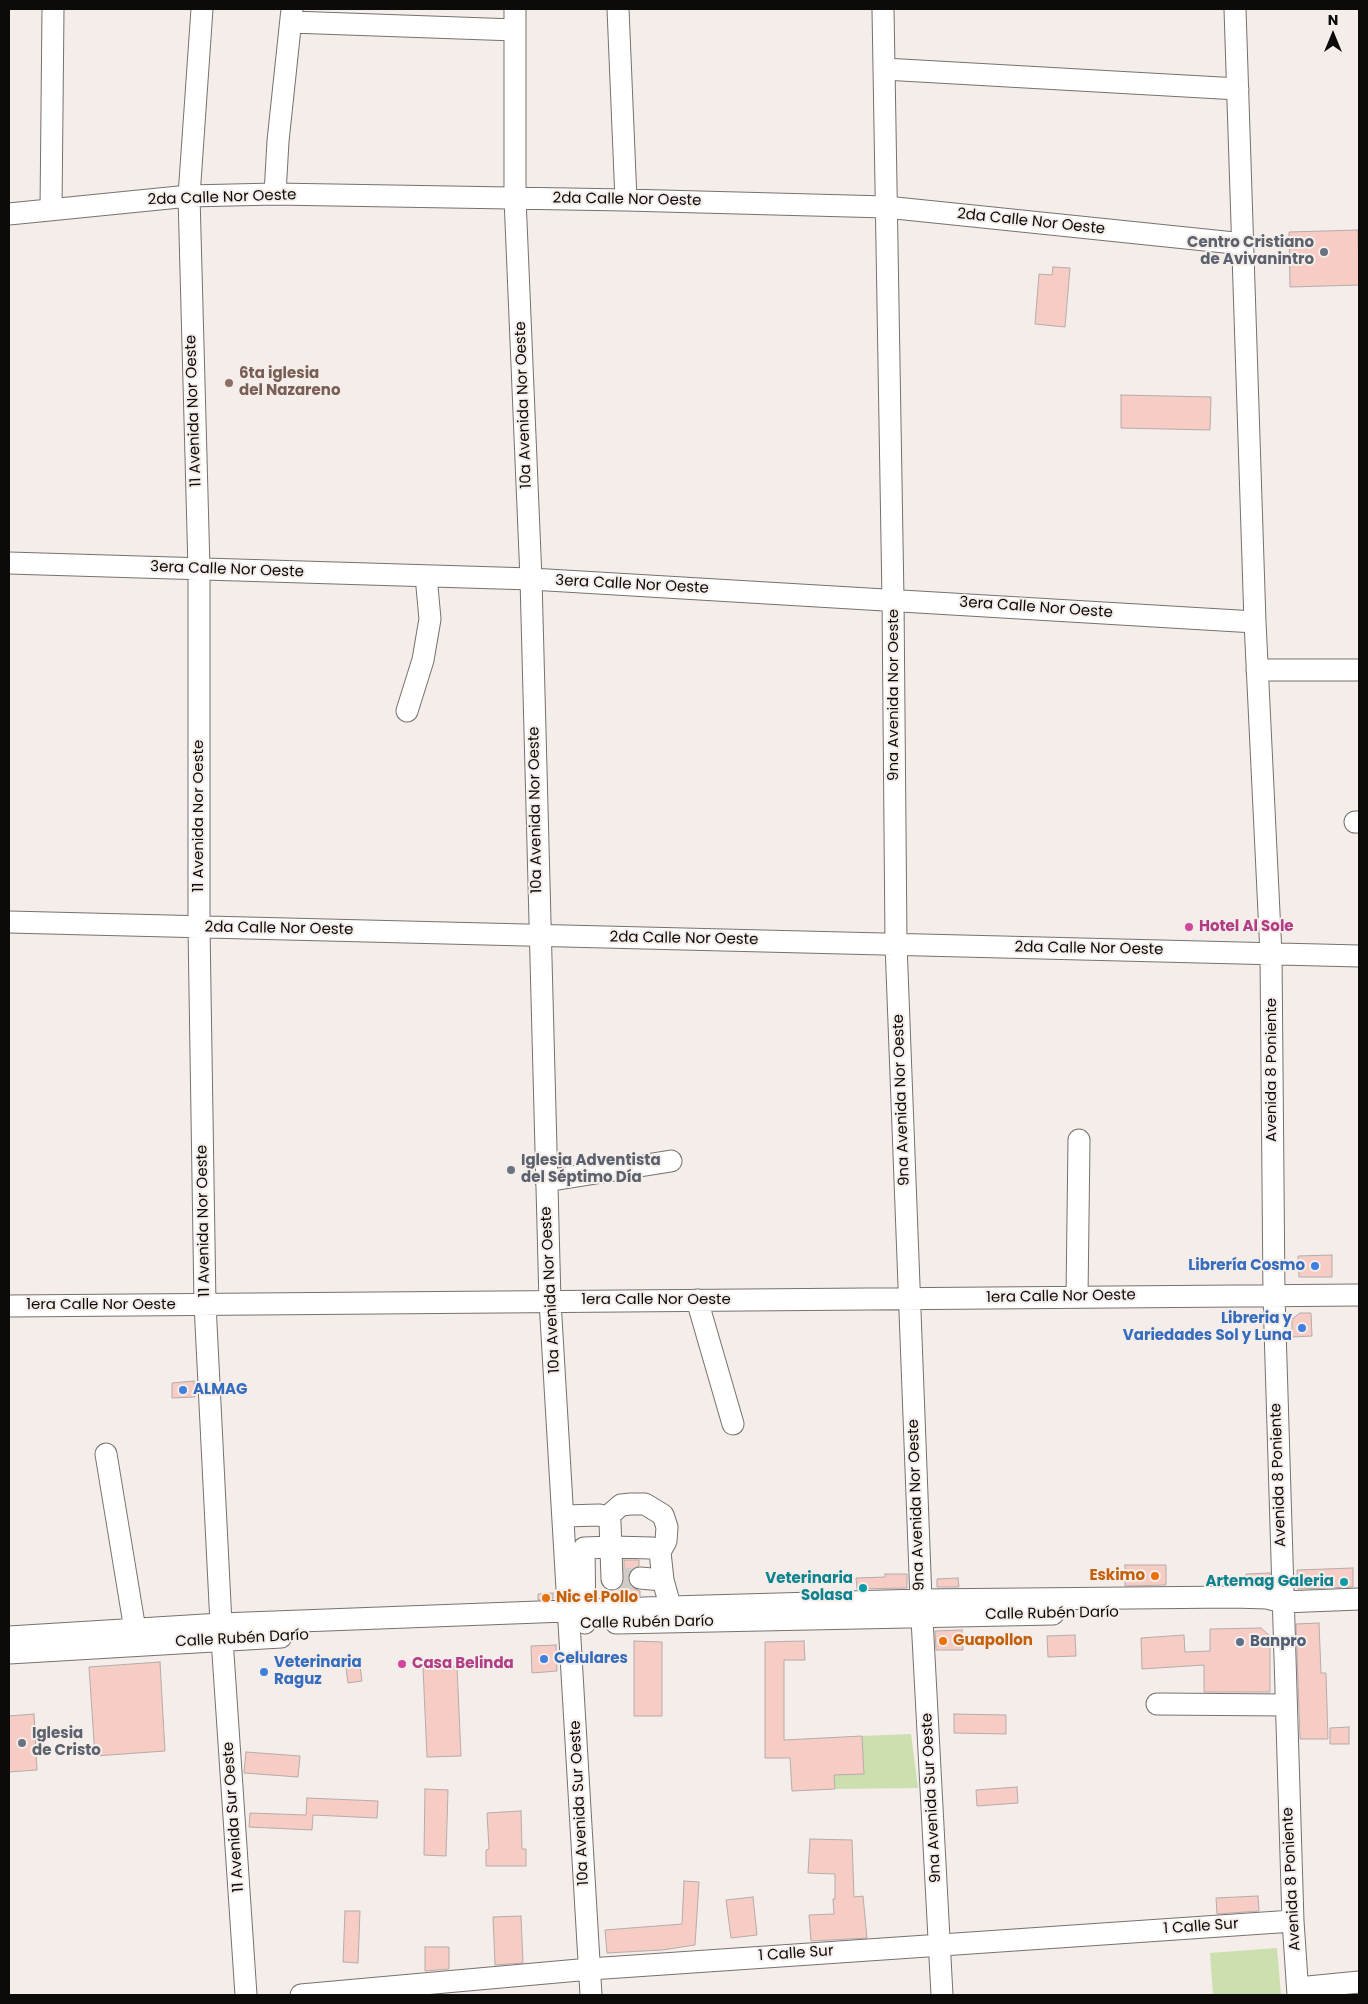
<!DOCTYPE html>
<html>
<head>
<meta charset="utf-8">
<style>
  body { margin:0 }
  #map { position:relative; width:1368px; height:2004px; overflow:hidden; background:#f4ede9; font-family:Poppins,sans-serif }
  canvas { display:block }
  .frame { position:absolute; inset:0; border:10px solid #0d0b0a; pointer-events:none }
  .north { position:absolute; left:1308px; top:10px; width:50px; height:50px; -webkit-text-stroke:4px #f4ede9; paint-order:stroke; rotate:0deg; font-size:14px; font-weight:700; line-height:20px; text-align:center; color:#0d0b0a }
  .north::after { content:''; display:block; margin:auto; width:18px; height:22px; background:#0d0b0a; clip-path:polygon(50% 0,100% 100%,50% 72%,0 100%) }
</style>
</head>
<body>
<div id="map">
<canvas width="1368" height="2004"></canvas>
<div class="frame"></div>
<div class="north">N</div>
</div>
<script>
const c = document.querySelector('canvas').getContext('2d');
c.lineJoin = 'round';
function fillPath(path, color) { c.fillStyle = color; c.fill(path, 'evenodd'); }
const shape = rows => new Path2D(rows.map(r => 'M' + r).join(''));
function trace(path, color, width, dash) { c.strokeStyle = color; c.lineWidth = width; c.lineCap = dash ? 'butt' : 'round'; c.setLineDash(dash || []); c.stroke(path); }
function write(font, color, halo, rows, align = 'center') {
  c.font = font + ' Poppins,sans-serif'; c.lineWidth = 4; c.setLineDash([]); c.textBaseline = 'middle'; c.strokeStyle = halo; c.fillStyle = color; for (const [text, x, y, turn = 0] of rows) {
    c.save(); c.translate(x, y); c.rotate((+turn || 0) * Math.PI / 180); c.textAlign = isNaN(turn) ? turn : align; if (halo) c.strokeText(text, 0, 0); c.fillText(text, 0, 0); c.restore();
  }
}
fillPath(shape([
  [911,1734,918,1788,835,1789,834,1775,864,1774,862,1736],
  [1277,1948,1281,1995,1213,1995,1210,1953]
]), '#ccdfae');
const building = shape([
  [1358,230,1359,285,1290,287,1289,232,1358,230],
  [1053,267,1070,268,1065,327,1035,324,1039,274,1052,275,1053,267],
  [1121,395,1211,397,1210,430,1121,428,1121,395],
  [1332,1255,1332,1277,1299,1277,1298,1256,1332,1255],
  [1300,1313,1311,1313,1312,1336,1292,1337,1292,1319,1300,1313],
  [194,1381,195,1397,172,1398,172,1383,194,1381],
  [624,1560,639,1560,639,1566,630,1570,628,1577,632,1588,640,1591,640,1596,619,1596,619,1589,624,1579,624,1560],
  [1125,1565,1166,1565,1166,1585,1125,1586,1125,1565],
  [1353,1568,1353,1587,1298,1589,1297,1570,1353,1568],
  [1270,1573,1270,1586,1246,1585,1246,1574,1270,1573],
  [885,1574,907,1574,907,1588,857,1589,856,1578,885,1577,885,1574],
  [958,1578,959,1587,937,1587,937,1579,958,1578],
  [553,1593,553,1599,538,1600,538,1594,553,1593],
  [1319,1623,1321,1673,1326,1673,1328,1739,1300,1739,1296,1624,1319,1623],
  [1261,1628,1270,1636,1270,1692,1204,1692,1204,1665,1142,1669,1141,1638,1184,1635,1185,1652,1210,1651,1210,1629,1261,1628],
  [962,1630,963,1650,936,1650,935,1631,962,1630],
  [1075,1635,1076,1656,1048,1657,1047,1636,1075,1635],
  [634,1641,662,1642,662,1716,634,1716,634,1641],
  [804,1641,805,1660,784,1660,784,1740,862,1736,864,1774,834,1775,835,1789,792,1791,790,1758,765,1758,765,1642,804,1641],
  [556,1645,557,1671,532,1673,531,1646,556,1645],
  [359,1658,362,1681,348,1683,345,1660,359,1658],
  [160,1662,165,1751,95,1756,89,1667,160,1662],
  [457,1666,461,1756,427,1757,423,1668,457,1666],
  [34,1714,37,1770,9,1772,9,1716,34,1714],
  [954,1714,1006,1715,1006,1734,954,1733,954,1714],
  [1349,1727,1349,1744,1330,1744,1330,1728,1349,1727],
  [246,1752,300,1756,298,1777,244,1773,246,1752],
  [1017,1787,1018,1803,977,1806,976,1790,1017,1787],
  [425,1789,448,1790,446,1856,424,1855,425,1789],
  [307,1798,378,1801,377,1818,313,1815,312,1830,249,1827,250,1813,306,1815,307,1798],
  [521,1811,522,1849,526,1849,526,1866,486,1866,486,1850,489,1849,487,1813,521,1811],
  [810,1839,852,1840,854,1897,863,1896,867,1938,811,1941,809,1915,834,1914,833,1899,835,1899,835,1874,808,1873,810,1839],
  [684,1881,699,1882,695,1945,662,1950,607,1953,605,1930,682,1924,684,1881],
  [1258,1896,1259,1911,1217,1914,1216,1898,1258,1896],
  [753,1897,757,1935,731,1938,726,1900,753,1897],
  [345,1911,360,1911,358,1963,343,1962,345,1911],
  [521,1916,523,1963,495,1965,493,1917,521,1916],
  [425,1947,449,1947,449,1969,425,1971,425,1947]
]);
fillPath(building, '#f6ccc4');
trace(building, '#b4acaa', 1);
trace(shape([
  [619,1579,640,1578]
]), '#d1cbc8', 21, [21, 11]);
const minor = shape([
  [202,9,189,196,199,569,199,927,205,1304,221,1624,246,1995],
  [515,9,515,198,531,579,550,1301,591,1995],
  [618,9,626,200],
  [883,9,893,599,896,944,921,1600,942,1995],
  [1235,9,1255,622,1271,954,1274,1295,1293,1921,1298,1995],
  [291,22,515,30],
  [884,69,1238,89],
  [275,194,278,141,292,9],
  [51,210,53,9],
  [9,214,189,196,275,194,626,200,886,207,1244,244],
  [9,563,531,579,1255,622],
  [1257,670,1359,670],
  [407,711,423,660,430,619,426,576],
  [1355,822,1359,822],
  [9,922,1359,956],
  [546,1181,671,1161],
  [1077,1297,1079,1140],
  [697,1300,733,1424],
  [9,1306,1359,1295],
  [106,1454,137,1642],
  [564,1516,599,1515,607,1517,610,1522,612,1579],
  [607,1517,621,1505,631,1504,645,1504,663,1515,667,1527,666,1541,660,1552],
  [640,1578,663,1580],
  [585,1623,584,1548,612,1547,652,1548,660,1552,663,1580,674,1620],
  [616,1623,1053,1614],
  [9,1637,221,1624,671,1607,921,1600,1233,1597,1267,1598,1283,1602,1359,1599],
  [9,1653,281,1637],
  [1157,1704,1286,1705],
  [1298,1988,1359,1982],
  [301,1995,590,1969,1293,1921]
]);
trace(minor, '#77716e', 23);
trace(minor, '#fff', 21);
for (const [x, y, r, color] of [
  [1324,252,5,"#6b7280"],
  [229,383,5,"#8d6e63"],
  [1189,927,5,"#d1479c"],
  [511,1170,5,"#6b7280"],
  [1315,1266,5,"#3f7fe0"],
  [1302,1328,5,"#3f7fe0"],
  [183,1390,5,"#3f7fe0"],
  [1155,1576,5,"#e8710a"],
  [1344,1582,5,"#0f9aa8"],
  [863,1588,5,"#0f9aa8"],
  [546,1598,5,"#e8710a"],
  [943,1641,5,"#e8710a"],
  [1240,1642,5,"#5c6f8a"],
  [544,1659,5,"#3f7fe0"],
  [402,1664,5,"#d1479c"],
  [264,1672,5,"#3f7fe0"],
  [22,1743,5,"#6b7280"]
]) { const dot = new Path2D(); dot.arc(x, y, r, 0, 2 * Math.PI); c.fillStyle = color; c.fill(dot); trace(dot, '#f4ede9', 2); }
write('15px', '#0d0b0a', '#f4ede9', [
  ["2da Calle Nor Oeste",222,198,-2],
  ["2da Calle Nor Oeste",627,200,1],
  ["2da Calle Nor Oeste",1031,222,6],
  ["10a Avenida Nor Oeste",524,405,-92],
  ["11 Avenida Nor Oeste",194,411,-92],
  ["3era Calle Nor Oeste",227,570,2],
  ["3era Calle Nor Oeste",632,585,3],
  ["3era Calle Nor Oeste",1036,608,4],
  ["9na Avenida Nor Oeste",894,695,-90],
  ["10a Avenida Nor Oeste",536,810,-91],
  ["11 Avenida Nor Oeste",199,816,-90],
  ["2da Calle Nor Oeste",279,929,1],
  ["2da Calle Nor Oeste",684,939,1],
  ["2da Calle Nor Oeste",1089,949,1],
  ["Avenida 8 Poniente",1272,1070,-90],
  ["9na Avenida Nor Oeste",902,1100,-92],
  ["11 Avenida Nor Oeste",204,1221,-91],
  ["10a Avenida Nor Oeste",551,1290,-93],
  ["1era Calle Nor Oeste",1061,1297,-1],
  ["1era Calle Nor Oeste",656,1300],
  ["1era Calle Nor Oeste",101,1305],
  ["Avenida 8 Poniente",1279,1475,-92],
  ["9na Avenida Nor Oeste",917,1505,-92],
  ["Calle Rubén Darío",1052,1614,-1],
  ["Calle Rubén Darío",647,1623,-1],
  ["Calle Rubén Darío",242,1639,-3],
  ["9na Avenida Sur Oeste",932,1798,-93],
  ["10a Avenida Sur Oeste",580,1803,-93],
  ["11 Avenida Sur Oeste",234,1817,-94],
  ["Avenida 8 Poniente",1292,1879,-93],
  ["1 Calle Sur",1201,1927,-4],
  ["1 Calle Sur",796,1954,-4]
]);
write('bold 15px', '#5b616d', '#f4ede9', [
  ["Centro Cristiano",1314,243,"right"],
  ["de Avivanintro",1314,260,"right"],
  ["Iglesia Adventista",521,1161],
  ["del Séptimo Día",521,1178],
  ["Iglesia",32,1734],
  ["de Cristo",32,1751]
], 'left');
write('bold 15px', '#785e54', '#f4ede9', [
  ["6ta iglesia",239,374],
  ["del Nazareno",239,391]
], 'left');
write('bold 15px', '#b23c85', '#f4ede9', [
  ["Hotel Al Sole",1199,927],
  ["Casa Belinda",412,1664]
], 'left');
write('bold 15px', '#366cbe', '#f4ede9', [
  ["Librería Cosmo",1305,1266,"right"],
  ["Libreria y",1292,1319,"right"],
  ["Variedades Sol y Luna",1292,1336,"right"],
  ["ALMAG",193,1390],
  ["Celulares",554,1659],
  ["Veterinaria",274,1663],
  ["Raguz",274,1680]
], 'left');
write('bold 15px', '#c56008', '#f4ede9', [
  ["Eskimo",1145,1576,"right"],
  ["Nic el Pollo",556,1598],
  ["Guapollon",953,1641]
], 'left');
write('bold 15px', '#0d838f', '#f4ede9', [
  ["Veterinaria",853,1579],
  ["Solasa",853,1596],
  ["Artemag Galeria",1334,1582]
], 'right');
write('bold 15px', '#4e5e75', '#f4ede9', [
  ["Banpro",1250,1642]
], 'left');
</script>
</body>
</html>
